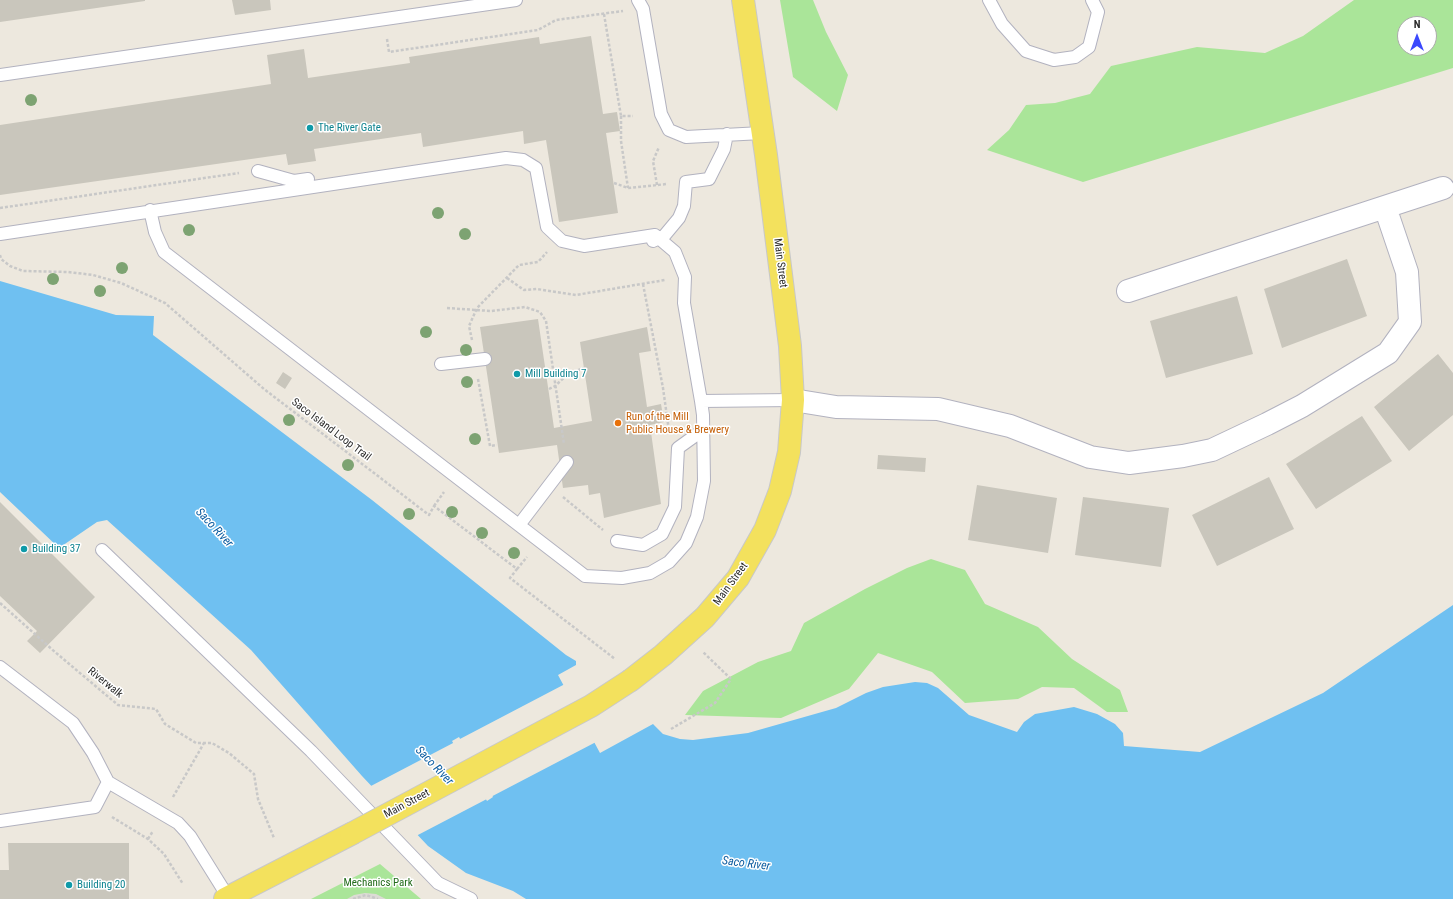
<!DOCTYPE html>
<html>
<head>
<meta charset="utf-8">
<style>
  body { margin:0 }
  #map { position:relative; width:1453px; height:899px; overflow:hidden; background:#ede8de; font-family:"Roboto Condensed",sans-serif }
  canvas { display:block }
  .north { position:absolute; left:1397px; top:16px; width:40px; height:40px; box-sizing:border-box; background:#fff; border:1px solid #ababab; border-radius:50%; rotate:0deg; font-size:11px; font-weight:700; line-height:16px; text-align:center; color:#2c2c2c }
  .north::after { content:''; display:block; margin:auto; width:14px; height:18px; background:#3b49fd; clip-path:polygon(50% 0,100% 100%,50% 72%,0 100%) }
</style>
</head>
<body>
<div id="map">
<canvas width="1453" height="899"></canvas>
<div class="north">N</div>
</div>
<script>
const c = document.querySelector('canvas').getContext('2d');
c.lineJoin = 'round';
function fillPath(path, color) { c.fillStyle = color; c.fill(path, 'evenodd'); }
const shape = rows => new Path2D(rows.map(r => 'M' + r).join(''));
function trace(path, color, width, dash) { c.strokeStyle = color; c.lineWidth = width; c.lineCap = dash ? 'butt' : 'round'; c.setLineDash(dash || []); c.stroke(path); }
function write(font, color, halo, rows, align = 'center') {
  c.font = font + ' "Roboto Condensed",sans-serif'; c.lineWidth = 3; c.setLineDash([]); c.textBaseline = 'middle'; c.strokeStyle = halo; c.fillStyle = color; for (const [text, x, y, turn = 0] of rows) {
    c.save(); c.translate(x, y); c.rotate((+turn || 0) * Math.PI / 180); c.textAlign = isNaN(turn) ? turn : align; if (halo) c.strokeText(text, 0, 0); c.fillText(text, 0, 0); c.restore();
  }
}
fillPath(shape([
  [780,0,813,0,826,32,848,75,837,111,793,77],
  [1354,0,1453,0,1453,68,1083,182,987,150,1009,130,1026,105,1055,103,1090,94,1111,66,1197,47,1265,53,1303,36],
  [1405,24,1429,24,1429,48,1405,48],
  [931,559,965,570,985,604,1038,627,1072,659,1120,690,1128,712,1107,712,1074,688,1042,687,1018,699,965,703,932,672,878,653,849,689,781,718,685,715,703,691,758,662,791,651,804,623,865,589,907,568],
  [380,864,421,899,311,899]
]), '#aae599');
fillPath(shape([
  [365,893,376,894,386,899,347,899,354,895]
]), '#dddbd5');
fillPath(shape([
  [0,281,116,315,154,316,153,335,372,500,566,655,576,661,576,665,558,675,600,753,653,724,663,734,680,739,693,740,748,733,836,708,866,693,883,687,915,682,927,683,938,688,969,715,1017,732,1024,722,1035,714,1074,707,1097,714,1115,724,1123,733,1124,746,1200,752,1323,693,1453,605,1453,899,526,899,513,891,466,873,428,846,362,776,251,650,107,520,97,522,59,548,0,492],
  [459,737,493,797,487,801,452,741]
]), '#6fc0f1');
fillPath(shape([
  [565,684,596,742,416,836,369,787,455,742,487,798,490,796,458,740]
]), '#ede8de');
fillPath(shape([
  [0,0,145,0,145,1,0,22],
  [232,0,270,0,271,10,235,15],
  [591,36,603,114,617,112,620,131,606,133,618,213,559,222,546,140,524,144,523,131,423,147,421,133,314,149,316,161,288,165,286,154,0,195,0,125,271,84,267,55,304,49,308,78,410,63,409,57,539,37,540,44],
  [1347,259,1367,316,1282,348,1264,289],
  [1237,296,1253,354,1166,378,1150,321],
  [538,319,554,428,592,421,580,342,647,327,651,351,639,353,647,407,661,404,664,422,650,425,661,504,604,518,600,493,589,495,588,485,563,488,557,445,499,453,480,327],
  [1438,354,1453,373,1453,415,1409,451,1374,407],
  [283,372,292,378,285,389,276,383],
  [1362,416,1392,461,1316,509,1286,464],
  [878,455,926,458,925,472,877,469],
  [1269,477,1294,529,1217,566,1192,515],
  [977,485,1057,498,1048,553,968,540],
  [1083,497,1169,508,1161,567,1075,555],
  [0,502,95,597,40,653,27,641,37,631,0,596],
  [8,843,129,843,129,899,0,899,0,870,9,870]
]), '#c9c6bc');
const lane = shape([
  [638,0,643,9,661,114,669,130,686,137,762,133],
  [989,0,1002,24,1026,51,1054,60,1075,57,1089,47,1098,12,1092,0],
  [0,75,516,0],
  [258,171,294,181,308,179],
  [150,210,155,232,164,252,585,576,622,578,650,573,669,562,686,543,697,517,704,481,703,415,701,401],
  [0,234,506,158,523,160,536,168,547,227,562,241,584,246,655,235,675,252,685,277,684,303,701,401,793,400],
  [653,241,664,236,679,218,684,206,686,182,709,179,724,149,727,134],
  [441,364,485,359],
  [519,525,567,462],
  [617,541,643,545,662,534,675,507,678,448,703,430],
  [102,550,311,751,438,883,471,899],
  [0,667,73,723,93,753,108,782,178,823,190,836,228,897],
  [0,821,95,807,108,782]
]);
const street = shape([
  [1128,291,1443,188],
  [793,400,836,407,938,409,1010,426,1090,457,1129,463,1183,456,1212,450,1267,424,1302,406,1388,353,1410,322,1407,272,1385,207]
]);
const primary = shape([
  [631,680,663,655,705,617,738,578,765,530,780,491,789,452,793,400,790,346,766,155,743,0],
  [225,899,351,834]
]);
trace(lane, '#b2b2bf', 14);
trace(street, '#b2b2bf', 24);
trace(primary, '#c8c8c8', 24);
trace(shape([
  [604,14,621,116,633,116],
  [387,39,389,52,538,30,556,20,623,11],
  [621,116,621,141,628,188],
  [614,183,628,188,667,184],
  [657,185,653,161,659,147],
  [0,208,239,173],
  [0,255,1,259,10,266,23,271,68,272,93,275,121,283,165,303,264,389,429,515,434,506,517,569,510,578,615,659],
  [507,278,524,290,537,289,576,295,665,280],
  [643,284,663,388,669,431],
  [447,308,491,311,525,307,540,312,546,321,564,444],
  [472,340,469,326,477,308,519,265,538,262,547,252],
  [478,379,490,446,497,445],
  [549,389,555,386,568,374,584,368],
  [563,497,603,530],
  [434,506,444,492],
  [517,569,527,557],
  [0,603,55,652,118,705,156,709,165,724,196,743,212,743,229,753,254,774,258,799,274,838],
  [671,729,715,703,731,679,703,652],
  [173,797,204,743],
  [112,817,148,839,164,854,183,884],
  [148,839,153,831],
  [353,899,366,895,378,899]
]), '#c8c8c8', 2.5, [3, 2]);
trace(lane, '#fff', 12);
trace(street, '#fff', 22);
trace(primary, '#f3e15d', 22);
const primaryBridge = shape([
  [351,834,591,706,631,680]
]);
trace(primaryBridge, '#c8c8c8', 24, []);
trace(primaryBridge, '#f3e15d', 22);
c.fillStyle = '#7da372';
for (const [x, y] of [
  [31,100],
  [438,213],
  [189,230],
  [465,234],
  [122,268],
  [53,279],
  [100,291],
  [426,332],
  [466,350],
  [467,382],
  [289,420],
  [475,439],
  [348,465],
  [452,512],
  [409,514],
  [482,533],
  [514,553]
]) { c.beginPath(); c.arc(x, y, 6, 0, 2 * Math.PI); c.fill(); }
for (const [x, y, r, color] of [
  [310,128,4,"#0f9aa8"],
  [517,374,4,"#0f9aa8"],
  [618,423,4,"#e8710a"],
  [24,549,4,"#0f9aa8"],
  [69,885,4,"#0f9aa8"]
]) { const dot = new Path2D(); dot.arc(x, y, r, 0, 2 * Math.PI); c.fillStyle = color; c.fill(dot); trace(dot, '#fff', 1.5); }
write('11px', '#0d838f', '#fff', [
  ["The River Gate",318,128],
  ["Mill Building 7",525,374],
  ["Building 37",32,549],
  ["Building 20",77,885]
], 'left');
write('11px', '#2c2c2c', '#fff', [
  ["Main Street",780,263,83],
  ["Saco Island Loop Trail",331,430,37],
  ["Main Street",731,584,-54],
  ["Riverwalk",105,683,39],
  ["Main Street",407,804,-28]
]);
write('11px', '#c56008', '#fff', [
  ["Run of the Mill",626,417],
  ["Public House & Brewery",626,430]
], 'left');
write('11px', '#216b19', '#fff', [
  ["Mechanics Park",378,883]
]);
write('italic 12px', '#0b5ca0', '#fff', [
  ["Saco River",214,528,47],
  ["Saco River",434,766,46],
  ["Saco River",746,864,7]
]);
</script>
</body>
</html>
